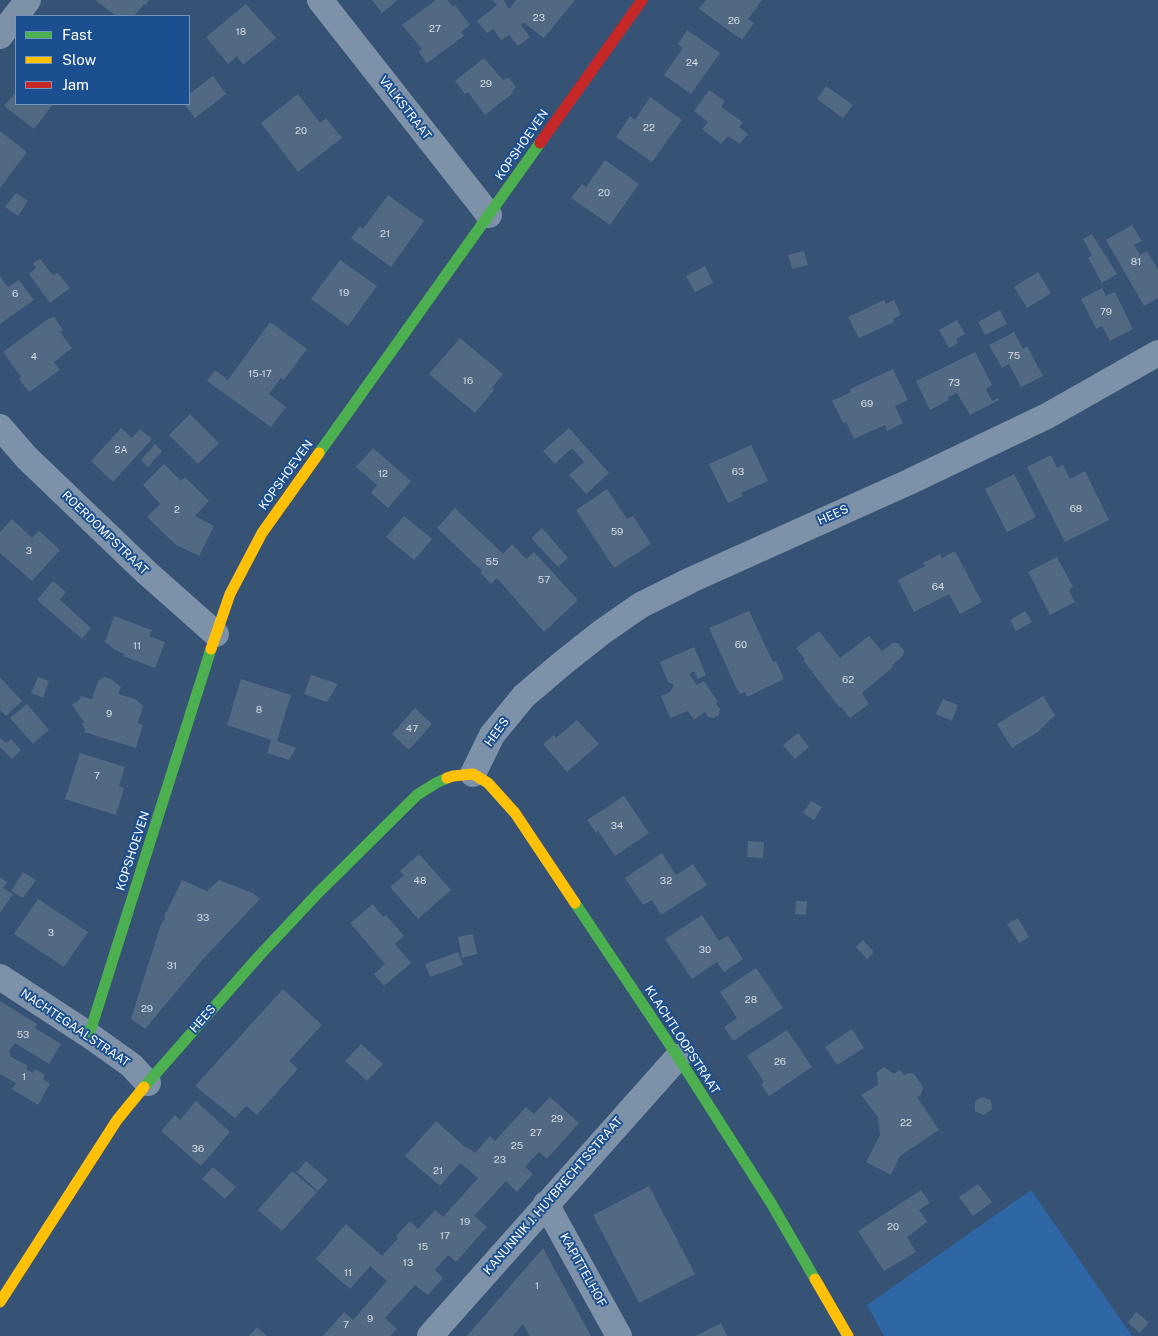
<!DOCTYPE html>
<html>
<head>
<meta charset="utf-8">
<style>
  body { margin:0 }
  #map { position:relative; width:1158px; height:1336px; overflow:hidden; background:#365274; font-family:"Public Sans",sans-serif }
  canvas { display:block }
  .legend { position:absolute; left:15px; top:15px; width:175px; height:90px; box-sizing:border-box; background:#1b4f8f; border:1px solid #7695bc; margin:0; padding:6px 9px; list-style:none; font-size:15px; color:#fff }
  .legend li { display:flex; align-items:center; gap:10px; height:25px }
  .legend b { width:25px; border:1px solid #7695bc }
</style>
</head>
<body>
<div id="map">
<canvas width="1158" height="1336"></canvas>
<ul class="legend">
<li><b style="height:6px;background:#4caf50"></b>Fast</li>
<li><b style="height:6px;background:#ffc107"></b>Slow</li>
<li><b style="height:6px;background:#c62828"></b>Jam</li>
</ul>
</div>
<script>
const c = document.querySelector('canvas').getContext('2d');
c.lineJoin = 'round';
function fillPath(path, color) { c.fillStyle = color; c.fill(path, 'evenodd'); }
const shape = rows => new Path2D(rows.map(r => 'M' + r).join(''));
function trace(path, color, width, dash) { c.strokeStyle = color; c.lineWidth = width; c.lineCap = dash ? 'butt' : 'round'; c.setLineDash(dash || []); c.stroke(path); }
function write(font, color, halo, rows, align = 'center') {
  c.font = font + ' "Public Sans",sans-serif'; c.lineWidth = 4; c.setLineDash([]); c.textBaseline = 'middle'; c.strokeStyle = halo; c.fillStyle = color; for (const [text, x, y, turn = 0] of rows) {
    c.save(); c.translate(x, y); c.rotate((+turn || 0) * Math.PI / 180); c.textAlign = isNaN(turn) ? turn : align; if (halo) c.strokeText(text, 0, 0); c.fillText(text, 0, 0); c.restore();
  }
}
fillPath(shape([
  [1031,1190,1132,1336,884,1336,867,1305]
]), '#2f66a5');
fillPath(shape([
  [95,0,149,0,146,5,144,4,134,16,116,16],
  [372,0,398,0,382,13],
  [436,0,448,0,453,7,455,5,470,25,461,32,464,36,427,63,418,51,422,49,402,25],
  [493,0,504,0,509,9,516,0,575,0,544,38,524,23,521,25,530,37,518,46,509,35,501,40,493,29,487,33,477,21,497,5],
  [706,0,762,0,748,19,754,23,742,40,699,9],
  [246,4,276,38,243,65,237,56,228,64,206,37],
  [687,30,720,53,691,94,664,75,683,48,678,44],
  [484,58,503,80,509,78,516,87,512,92,513,93,485,115,468,92,465,94,455,81],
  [213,76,226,94,195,118,184,104,189,104,189,94],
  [826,86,853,105,843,118,817,99],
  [709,90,725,101,721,107,743,122,739,127,748,134,740,144,728,136,721,144,702,129,708,122,694,111],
  [14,94,16,96,16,104,53,104,34,129,4,106],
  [298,94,320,123,326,118,342,138,298,172,261,123],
  [650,97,682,120,652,162,616,137,630,116,635,120],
  [0,131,27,152,0,188],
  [605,160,639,184,610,225,571,198,582,184,586,187],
  [16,193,28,201,18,216,5,207],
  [388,195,424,221,391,267,351,238,360,226,363,229],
  [1132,225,1142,241,1134,245,1140,255,1147,251,1158,270,1158,298,1144,306,1106,240],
  [1092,234,1117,274,1102,283,1088,258,1092,255,1083,239],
  [804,251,808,265,792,269,788,255],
  [40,259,53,275,58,273,70,288,50,303,29,274,36,268,33,263],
  [340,260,377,286,348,326,311,299],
  [705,266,713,283,695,292,686,276],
  [1038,272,1051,293,1027,308,1014,287],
  [0,276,8,287,19,280,34,300,0,324],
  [1102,288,1106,296,1115,292,1133,329,1110,341,1102,326,1096,329,1081,299],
  [884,300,886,304,894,300,901,315,893,319,894,322,859,338,848,317],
  [1000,310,1007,324,985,335,978,322],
  [54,317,63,330,60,332,72,348,54,362,60,370,29,392,19,379,21,377,3,352,48,319],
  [957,320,965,334,956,339,958,343,949,348,939,330],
  [270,322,307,349,284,380,281,378,269,394,286,407,271,427,207,381,215,370,228,380],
  [1014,332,1023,349,1027,346,1043,376,1021,387,1009,364,1002,368,989,345],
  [460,338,503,374,492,388,494,390,475,413,429,374],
  [975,352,992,385,986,389,992,401,998,398,999,400,970,415,957,393,948,397,949,400,930,410,916,381],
  [893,369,908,400,895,406,903,423,887,431,885,425,854,439,846,422,843,423,832,401,851,392,850,389],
  [190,414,219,443,198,464,169,435],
  [121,428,132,438,140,429,152,439,113,482,91,461],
  [569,428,609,473,586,494,569,475,584,462,572,448,555,464,543,451],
  [155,444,162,451,148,467,141,460],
  [751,445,768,481,741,493,743,496,728,503,709,464],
  [373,448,411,481,388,508,371,493,377,485,356,467],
  [1051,455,1057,468,1063,465,1070,479,1085,471,1109,520,1065,542,1027,467],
  [164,464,181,481,185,477,209,501,195,516,214,526,199,556,176,545,147,517,160,504,143,485],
  [1014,474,1036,517,1007,532,985,489],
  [607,489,627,519,633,516,651,544,614,568,576,510],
  [455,508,503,554,512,544,526,559,534,552,578,600,544,632,497,578,491,584,480,572,482,571,437,528],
  [404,516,432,539,414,560,386,537],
  [12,519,32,538,39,531,60,550,32,581,0,553,0,532],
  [542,528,568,558,558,567,531,538],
  [955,551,982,602,960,614,949,594,914,612,898,580,925,566,923,563,940,554,942,558],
  [1057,557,1073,587,1069,590,1075,602,1050,615,1028,572],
  [53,581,66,592,60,600,91,628,82,639,37,600],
  [749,611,773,662,776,661,784,679,747,697,745,692,740,694,735,685,709,628],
  [1025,611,1032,622,1016,631,1010,620],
  [114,616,152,630,149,636,165,642,155,668,123,656,124,654,115,650,105,642],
  [819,631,840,658,869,636,882,651,893,643,898,643,904,651,903,656,892,665,893,667,862,693,869,704,850,718,841,707,839,707,803,660,805,659,796,648],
  [694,647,706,675,698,679,694,671,689,674,697,685,704,681,718,702,716,704,720,709,719,715,714,718,708,717,705,712,694,720,688,711,670,718,661,696,670,692,674,685,668,682,660,662],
  [311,675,338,684,327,702,304,694],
  [0,677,22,701,6,716,0,710],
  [38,677,49,681,43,698,31,693],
  [104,677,111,679,121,687,118,694,135,699,143,706,138,723,143,725,136,748,84,732,85,729,82,724,84,722,72,705,79,700,81,696,92,699,98,681],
  [241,679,291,695,277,741,296,748,289,760,267,753,271,740,227,725],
  [1043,696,1055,715,1038,732,1012,748,997,724],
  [943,699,958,705,952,721,936,714],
  [27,704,49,730,33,744,10,718],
  [415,708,432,724,409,750,392,734],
  [577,720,599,744,567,772,543,744,554,735,556,738],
  [798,733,809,747,795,759,783,745],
  [0,738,6,743,11,739,21,750,12,759,0,747],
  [80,753,125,767,119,786,124,788,116,815,65,799],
  [624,796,649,833,615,856,598,831,596,833,587,820],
  [811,801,822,807,814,820,803,813],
  [748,841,764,842,763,858,747,857],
  [662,853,676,875,693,864,707,885,661,915,652,900,643,905,625,878],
  [419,854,451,890,418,919,390,887,404,875,400,871],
  [23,872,36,880,23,898,11,891],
  [0,877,7,882,3,888,13,894,0,913],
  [182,880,207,891,219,880,253,893,260,899,205,957,145,1029,131,1019,161,924,165,919,164,917],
  [38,899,88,932,64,967,14,934],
  [796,901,807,901,806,915,795,914],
  [373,904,383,917,386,915,404,936,395,944,411,963,384,986,374,974,385,964,350,923],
  [702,915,719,941,728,936,743,959,724,972,717,962,692,979,665,939],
  [1018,918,1029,937,1019,943,1007,924],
  [473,934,477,954,462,958,458,937],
  [863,940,874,952,867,959,856,947],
  [458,952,463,965,430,977,425,964],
  [756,968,783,1008,733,1041,724,1027,737,1018,720,992],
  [283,989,322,1025,289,1061,298,1069,257,1115,246,1106,235,1118,195,1086],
  [0,1001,37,1024,35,1028,61,1044,49,1064,15,1043,9,1052,11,1054,10,1056,28,1066,26,1069,33,1073,35,1069,45,1075,43,1079,50,1084,38,1105,12,1089,16,1083,0,1074],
  [852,1029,864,1048,837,1065,825,1047],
  [787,1030,812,1067,769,1096,761,1084,764,1082,747,1056],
  [361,1044,383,1064,367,1081,345,1061],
  [884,1067,894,1074,900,1070,904,1075,907,1073,914,1074,923,1087,921,1095,917,1097,939,1130,900,1156,891,1175,866,1162,880,1135,878,1117,861,1095,878,1085,877,1072],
  [550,1097,579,1123,547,1159,539,1152,525,1167,533,1174,517,1192,506,1181,474,1216,487,1227,456,1262,448,1255,435,1270,443,1278,428,1295,415,1285,385,1318,397,1329,390,1336,323,1336,344,1312,353,1320,387,1281,370,1266,350,1289,316,1259,346,1224,382,1256,398,1238,396,1236,410,1221,418,1229,435,1210,443,1217,478,1178,460,1163,440,1186,405,1156,436,1121,466,1148,467,1147,475,1153,490,1136,495,1141,526,1107,534,1114],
  [982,1097,991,1100,992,1109,984,1115,975,1111,975,1101],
  [196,1101,230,1132,201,1166,161,1131,175,1115,180,1120],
  [306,1161,328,1180,318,1191,297,1172],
  [213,1167,236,1187,225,1199,202,1179],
  [292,1171,317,1192,282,1231,258,1210],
  [978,1184,992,1202,973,1216,959,1197],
  [649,1186,695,1274,639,1303,593,1215],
  [921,1190,930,1203,919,1210,927,1222,907,1237,916,1252,884,1271,858,1231],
  [543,1248,591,1336,530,1336,523,1324,513,1336,467,1336],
  [1136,1312,1149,1322,1140,1333,1128,1323],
  [721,1323,727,1336,695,1336],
  [257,1327,267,1336,249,1336]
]), '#526984');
trace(shape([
  [320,0,489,215],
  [0,36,28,0],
  [0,427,27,458,146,572,216,634],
  [473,774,492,735,524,696,564,662,602,632,641,605,691,580,909,482,1047,416,1158,353],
  [0,977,89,1035,131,1065,148,1083],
  [546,1204,619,1336],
  [430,1336,678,1057]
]), '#7d92a8', 26);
trace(shape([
  [319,453,540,143],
  [575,903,678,1057,771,1203,815,1279],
  [89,1035,211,649],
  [144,1087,259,956,318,893,417,795,436,783,447,778]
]), '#4caf50', 11);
trace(shape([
  [211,649,230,594,262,533,319,453],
  [447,778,453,776,473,774,488,783,515,813,575,903],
  [815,1279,848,1336],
  [0,1302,117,1120,144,1087]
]), '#ffc107', 11);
trace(shape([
  [540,143,642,0]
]), '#c62828', 11);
write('10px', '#d4dae0', null, [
  ["23",539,18],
  ["26",734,21],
  ["27",435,29],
  ["18",241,32],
  ["24",692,63],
  ["29",486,84],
  ["22",649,128],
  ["20",301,131],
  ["20",604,193],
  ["21",385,234],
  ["81",1136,262],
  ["19",344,293],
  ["6",15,294],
  ["79",1106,312],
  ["75",1014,356],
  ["4",34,357],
  ["15-17",260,374],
  ["16",468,381],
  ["73",954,383],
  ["69",867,404],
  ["2A",121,450],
  ["63",738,472],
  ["12",383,474],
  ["68",1076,509],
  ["2",177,510],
  ["59",617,532],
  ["3",29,551],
  ["55",492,562],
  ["57",544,580],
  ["64",938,587],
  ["60",741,645],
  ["11",137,646],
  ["62",848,680],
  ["8",259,710],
  ["9",109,714],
  ["47",412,729],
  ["7",97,776],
  ["34",617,826],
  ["48",420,881],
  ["32",666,881],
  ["33",203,918],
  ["3",51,933],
  ["30",705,950],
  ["31",172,966],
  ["28",751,1000],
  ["29",147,1009],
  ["53",23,1035],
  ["26",780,1062],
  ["1",24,1077],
  ["29",557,1119],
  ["22",906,1123],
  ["27",536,1133],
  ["25",517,1146],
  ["36",198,1149],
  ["23",500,1160],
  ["21",438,1171],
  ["19",465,1222],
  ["20",893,1227],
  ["17",445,1236],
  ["15",423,1247],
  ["13",408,1263],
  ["11",348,1273],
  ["1",537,1286],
  ["9",370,1319],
  ["7",346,1325]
]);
write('12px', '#fff', '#1b4f8f', [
  ["VALKSTRAAT",405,108,52],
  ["KOPSHOEVEN",522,145,-55],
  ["KOPSHOEVEN",286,475,-54],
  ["HEES",833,515,-24],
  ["ROERDOMPSTRAAT",105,533,44],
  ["HEES",497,732,-54],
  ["KOPSHOEVEN",133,851,-72],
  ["HEES",203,1019,-49],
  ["NACHTEGAALSTRAAT",75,1028,34],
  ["KLACHTLOOPSTRAAT",682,1040,57],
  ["KANUNNIK J. HUYBRECHTSSTRAAT",553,1196,-49],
  ["KAPITTELHOF",583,1270,61]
]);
</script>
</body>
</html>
